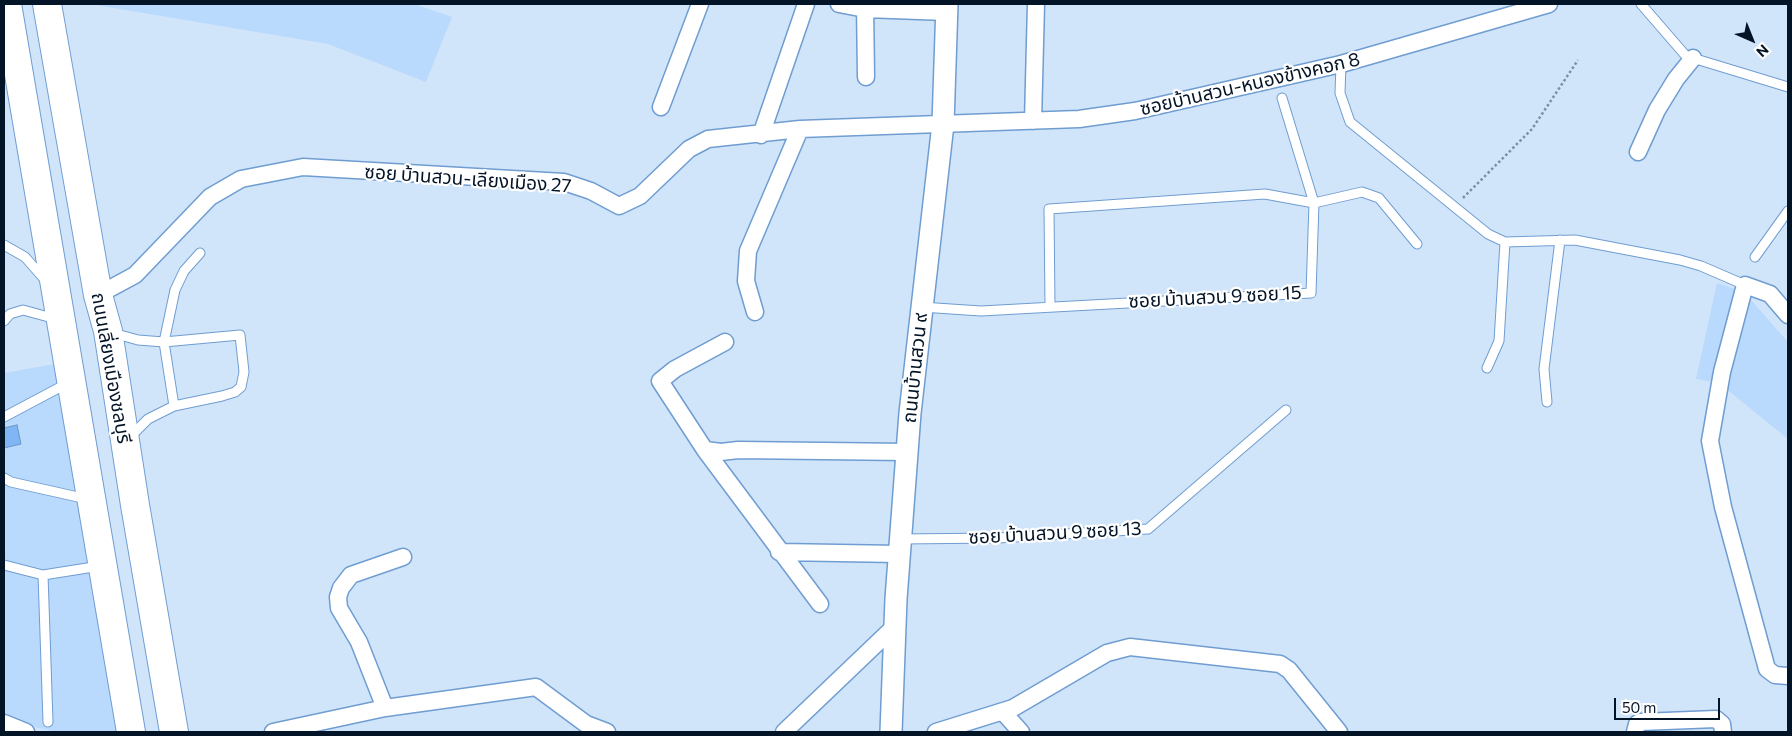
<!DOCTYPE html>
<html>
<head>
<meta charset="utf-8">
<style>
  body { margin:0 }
  #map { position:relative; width:1792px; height:736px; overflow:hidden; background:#d1e5fa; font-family:Commissioner,sans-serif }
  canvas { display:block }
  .frame { position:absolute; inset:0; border:5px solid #041427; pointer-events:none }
  .north { position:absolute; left:1727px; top:15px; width:50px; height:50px; -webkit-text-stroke:4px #fff; paint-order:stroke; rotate:136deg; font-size:14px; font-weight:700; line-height:20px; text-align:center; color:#041427 }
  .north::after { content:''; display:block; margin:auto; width:18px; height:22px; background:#041427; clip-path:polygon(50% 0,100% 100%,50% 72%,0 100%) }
  .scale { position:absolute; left:1614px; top:698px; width:106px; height:22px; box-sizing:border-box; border:2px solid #041427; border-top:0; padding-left:6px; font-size:15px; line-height:18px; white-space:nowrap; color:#041427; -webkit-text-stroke:4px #fff; paint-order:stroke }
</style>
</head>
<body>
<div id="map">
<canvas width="1792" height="736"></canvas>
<div class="frame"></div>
<div class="north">N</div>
<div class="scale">50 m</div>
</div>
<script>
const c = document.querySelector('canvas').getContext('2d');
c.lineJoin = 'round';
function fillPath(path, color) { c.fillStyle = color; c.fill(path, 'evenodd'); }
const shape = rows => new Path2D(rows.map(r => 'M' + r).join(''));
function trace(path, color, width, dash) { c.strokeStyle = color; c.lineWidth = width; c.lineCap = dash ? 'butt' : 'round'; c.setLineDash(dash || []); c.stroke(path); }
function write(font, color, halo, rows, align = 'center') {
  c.font = font + ' Commissioner,"Noto Sans Thai",sans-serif'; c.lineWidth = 4.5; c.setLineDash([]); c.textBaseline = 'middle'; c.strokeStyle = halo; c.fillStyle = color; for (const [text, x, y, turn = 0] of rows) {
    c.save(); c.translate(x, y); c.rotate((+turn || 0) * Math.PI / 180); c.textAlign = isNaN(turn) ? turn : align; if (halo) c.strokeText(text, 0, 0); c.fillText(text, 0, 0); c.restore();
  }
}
fillPath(shape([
  [90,4,414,4,452,17,426,82,328,44],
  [1717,283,1744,292,1788,342,1788,439,1719,383,1696,379],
  [55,364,117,732,56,732,22,724,4,716,4,373]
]), '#b9d9fd');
const building = shape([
  [17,425,21,444,4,448,4,428,17,425]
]);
fillPath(building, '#7fb6f3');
trace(building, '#6997ca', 1);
const service = shape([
  [1641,4,1686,56,1788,87],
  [1341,64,1340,93,1350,122,1488,234,1505,242,1575,240,1680,260,1701,266,1745,285],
  [4,245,25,257,46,281],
  [1755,257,1788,211],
  [1050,306,1049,209,1265,194,1314,203,1362,192,1379,198,1417,244],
  [921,307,981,311,1311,293,1314,203,1282,98],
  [4,321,10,314,23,310,56,319],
  [113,333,138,340,164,342,240,335,244,372,241,387,235,392,222,396,174,406,148,419,130,437],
  [1487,368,1499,341,1505,242],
  [1547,402,1544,369,1560,240],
  [174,406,164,342,175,290,184,271,200,253],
  [4,417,68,383],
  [4,478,11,482,87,499],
  [901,539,998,538,1148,529,1286,410],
  [4,565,43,575,100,566],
  [43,575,48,722]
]);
const minor = shape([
  [839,4,865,9,946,12],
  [865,4,866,77],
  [661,107,700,4],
  [1033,121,1036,4],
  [761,135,806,4],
  [1638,152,1657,110,1676,79,1693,58],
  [98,295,135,275,210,197,241,179,303,167,564,182,591,191,619,206,640,196,689,149,708,139,800,129,1079,119,1135,111,1341,64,1549,4],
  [755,312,746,281,748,251,800,129],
  [1788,315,1770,294,1745,285,1722,372,1710,441,1723,507,1767,669,1775,675,1788,676],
  [705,450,660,381,675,369,725,342],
  [779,552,899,554],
  [820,604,705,450,721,452,738,450,907,452],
  [385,708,359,642,339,608,338,597,341,588,351,575,403,557],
  [1003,712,1021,732],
  [4,723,26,732],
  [273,732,385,708,536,687,586,724,607,732],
  [784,732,895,626],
  [936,732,1013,708,1107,653,1130,647,1280,664,1289,670,1339,732],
  [1635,732,1637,724,1640,722,1716,719,1722,724,1723,732]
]);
const tertiary = shape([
  [891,732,896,599,910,413,943,124,947,4]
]);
const trunk = shape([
  [7,4,131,732],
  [47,4,98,295,108,331,135,505,174,732]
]);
trace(service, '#6f9dd1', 11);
trace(minor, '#6f9dd1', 19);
trace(tertiary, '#6f9dd1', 24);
trace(trunk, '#6f9dd1', 30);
trace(shape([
  [1463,198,1532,129,1578,60]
]), '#7c8ea2', 2.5, [2.5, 2.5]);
trace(service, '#fff', 9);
trace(minor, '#fff', 16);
trace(tertiary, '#fff', 21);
trace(trunk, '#fff', 28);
write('19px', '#041427', '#fff', [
  ["ซอยบ้านสวน-หนองข้างคอก 8",1250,84,-13],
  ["ซอย บ้านสวน-เลียงเมือง 27",468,179,4],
  ["ซอย บ้านสวน 9 ซอย 15",1215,297,-3],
  ["ถนนเลี่ยงเมืองชลบุรี",111,368,80],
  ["ถนนบ้านสวน ๙",915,368,-84],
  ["ซอย บ้านสวน 9 ซอย 13",1055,533,-3]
]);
</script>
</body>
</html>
